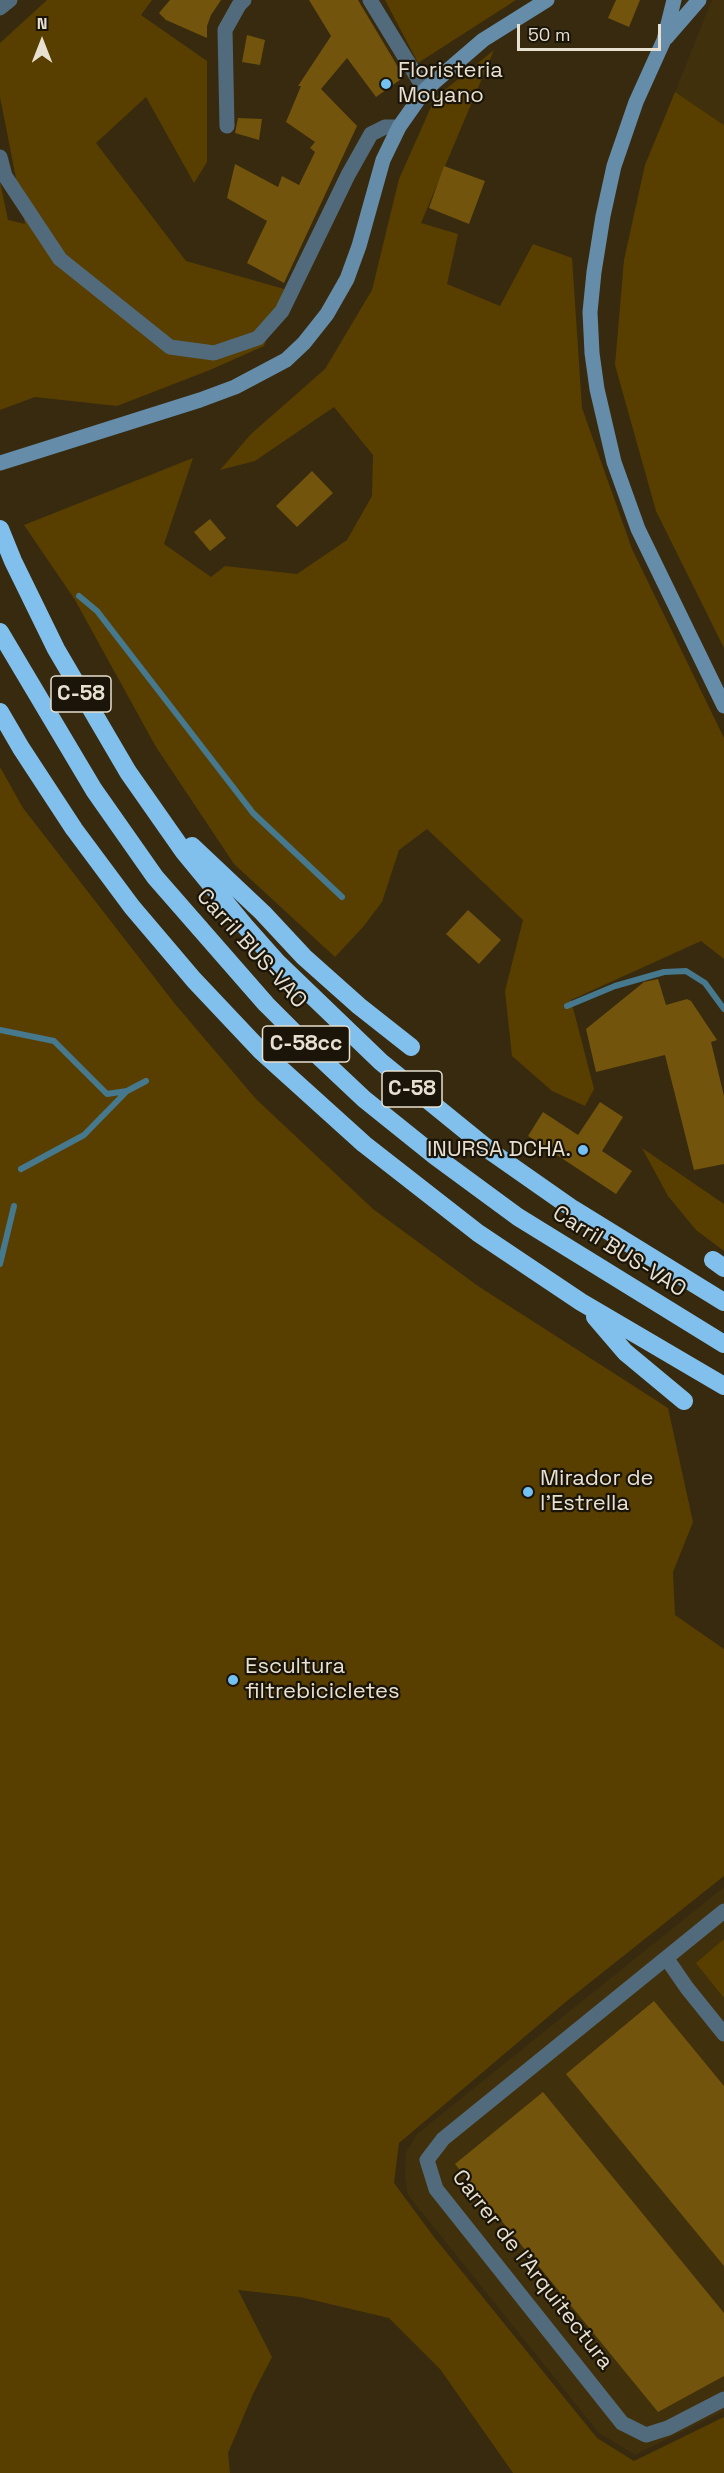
<!DOCTYPE html>
<html>
<head>
<meta charset="utf-8">
<style>
  body { margin:0 }
  #map { position:relative; width:724px; height:2473px; overflow:hidden; background:#372a0f; font-family:"Space Grotesk",sans-serif }
  canvas { display:block }
  .north { position:absolute; left:12px; top:12px; width:60px; height:60px; -webkit-text-stroke:4px #1a1409; paint-order:stroke; rotate:0deg; font-size:16px; font-weight:700; line-height:24px; text-align:center; color:#e8e0d0 }
  .north::after { content:''; display:block; margin:auto; width:21px; height:27px; background:#e8e0d0; clip-path:polygon(50% 0,100% 100%,50% 72%,0 100%) }
  .scale { position:absolute; left:517px; top:24px; width:144px; height:27px; box-sizing:border-box; border:3px solid #e8e0d0; border-top:0; padding-left:8px; font-size:18px; line-height:21px; white-space:nowrap; color:#e8e0d0; -webkit-text-stroke:4px #1a1409; paint-order:stroke }
</style>
</head>
<body>
<div id="map">
<canvas width="724" height="2473"></canvas>
<div class="north">N</div>
<div class="scale">50 m</div>
</div>
<script>
const c = document.querySelector('canvas').getContext('2d');
c.lineJoin = 'round';
function fillPath(path, color) { c.fillStyle = color; c.fill(path, 'evenodd'); }
const shape = rows => new Path2D(rows.map(r => 'M' + r).join(''));
function trace(path, color, width, dash) { c.strokeStyle = color; c.lineWidth = width; c.lineCap = dash ? 'butt' : 'round'; c.setLineDash(dash || []); c.stroke(path); }
function write(font, color, halo, rows, align = 'center') {
  c.font = font + ' "Space Grotesk",sans-serif'; c.lineWidth = 4.5; c.setLineDash([]); c.textBaseline = 'middle'; c.strokeStyle = halo; c.fillStyle = color; for (const [text, x, y, turn = 0] of rows) {
    c.save(); c.translate(x, y); c.rotate((+turn || 0) * Math.PI / 180); c.textAlign = isNaN(turn) ? turn : align; if (halo) c.strokeText(text, 0, 0); c.fillText(text, 0, 0); c.restore();
  }
}
fillPath(shape([
  [712,0,724,0,724,125,675,92],
  [724,1887,724,2411,635,2455,599,2433,408,2195,405,2177,406,2152,418,2133]
]), '#40300c');
fillPath(shape([
  [47,0,152,0,141,15,207,61,207,162,194,183,146,97,96,143,186,261,284,289,264,346,210,370,117,406,35,397,0,410,0,182,8,220,25,224,0,97,0,43],
  [385,0,516,0,418,63],
  [494,50,421,223,458,234,447,284,500,306,533,244,572,258,582,408,632,549,724,738,724,959,701,941,571,1000,594,1089,585,1106,552,1091,512,1056,505,991,523,920,427,829,399,850,382,902,363,927,335,957,234,864,156,747,75,600,24,525,193,458,164,544,211,577,225,566,297,574,347,540,372,496,373,455,334,407,255,461,220,470,251,434,325,369,372,290,399,179,435,98],
  [675,92,724,125,724,648,656,511,615,365,624,260,645,165],
  [0,767,23,808,175,1004,256,1099,373,1209,478,1286,668,1408,693,1522,673,1572,675,1615,724,1649,724,1876,568,2000,399,2143,394,2183,434,2237,597,2438,634,2461,724,2417,724,2473,513,2473,440,2369,389,2318,300,2297,238,2290,272,2357,253,2394,228,2453,230,2473,0,2473],
  [642,1148,724,1204,724,1251,696,1230,668,1196],
  [724,1939,724,1998,696,1963]
]), '#583f00');
trace(shape([
  [79,596,97,611,253,813,342,897],
  [567,1006,615,986,664,972,686,971,705,983,724,1009],
  [0,1030,54,1041,107,1094,127,1091],
  [21,1169,84,1135,127,1091,146,1081],
  [0,1264,14,1206]
]), '#46788e', 6);
fillPath(shape([
  [170,0,221,0,211,15,207,26,207,38,166,20,159,13],
  [309,0,358,0,404,77,376,97,347,58,321,89,357,126,284,283,247,263,267,221,227,198,235,164,278,187,282,176,299,185,315,152,310,148,315,142,286,122,301,86,298,86,331,36],
  [616,0,640,0,629,27,608,18],
  [247,35,265,40,260,65,242,62],
  [238,118,262,119,259,140,235,133],
  [444,166,485,181,469,224,429,208],
  [312,471,333,493,297,527,276,506],
  [210,519,226,538,210,551,194,532],
  [468,910,501,940,479,964,446,934],
  [658,979,666,1005,687,999,691,1001,717,1040,711,1042,724,1096,724,1164,694,1170,665,1055,596,1072,586,1029,644,982],
  [600,1102,623,1117,602,1151,632,1171,616,1194,528,1136,543,1112,578,1135],
  [654,2001,724,2086,724,2266,566,2074],
  [543,2092,724,2313,724,2376,658,2412,455,2164]
]), '#72540c');
trace(shape([
  [370,0,425,90],
  [0,8,10,0],
  [227,126,225,30,239,5,244,0],
  [0,157,5,176,60,259,170,347,214,353,258,338,282,311,348,175,371,134,385,127,399,127],
  [724,1911,443,2139,427,2160,436,2189,622,2423,646,2435,668,2428,724,2399],
  [667,1959,687,1988,724,2034]
]), '#526b7c', 15);
trace(shape([
  [674,0,664,40,636,102,614,166,603,216,594,272,590,312,592,353,597,389,614,462,638,529,724,706],
  [666,38,699,0],
  [0,463,200,400,235,387,286,360,304,343,327,314,347,279,359,246,383,160,399,127,425,90,483,40,547,0]
]), '#658daa', 15);
trace(shape([
  [0,529,13,561,56,649,128,772,184,852,245,926,277,962,381,1062,493,1153,573,1209,724,1302],
  [0,632,94,790,155,877,266,1004,313,1051,364,1099,435,1156,518,1217,724,1344],
  [0,712,21,748,74,829,132,907,194,980,261,1051,364,1144,478,1233,581,1302,724,1386],
  [192,846,263,913,304,957,359,1006,411,1047],
  [713,1260,724,1268],
  [595,1317,625,1352,684,1401]
]), '#81c0ec', 18);
for (const [x, y, r, color] of [
  [386,84,6,"#73c1f5"],
  [583,1150,6,"#73c1f5"],
  [528,1492,6,"#73c1f5"],
  [233,1680,6,"#73c1f5"]
]) { const dot = new Path2D(); dot.arc(x, y, r, 0, 2 * Math.PI); c.fillStyle = color; c.fill(dot); trace(dot, '#1a1409', 2); }
for (const [x, y, w] of [
  [81,694,60],
  [306,1044,87],
  [412,1089,60]
]) { const box = new Path2D(); box.roundRect(x - w / 2, y - 18, w, 36, 4.5); c.fillStyle = '#1a1409'; c.fill(box); trace(box, '#e8e0d0', 1.5); }
write('bold 21px', '#e8e0d0', null, [
  ["C-58",81,694],
  ["C-58cc",306,1044],
  ["C-58",412,1089]
]);
write('22px', '#e8e0d0', '#1a1409', [
  ["Floristeria",398,71],
  ["Moyano",398,96],
  ["INURSA DCHA.",571,1150,"right"],
  ["Mirador de",540,1479],
  ["l'Estrella",540,1504],
  ["Escultura",245,1667],
  ["filtrebicicletes",245,1692]
], 'left');
write('22px', '#e8e0d0', '#1a1409', [
  ["Carril BUS-VAO",251,949,48],
  ["Carril BUS-VAO",619,1252,32],
  ["Carrer de l'Arquitectura",532,2270,52]
]);
</script>
</body>
</html>
